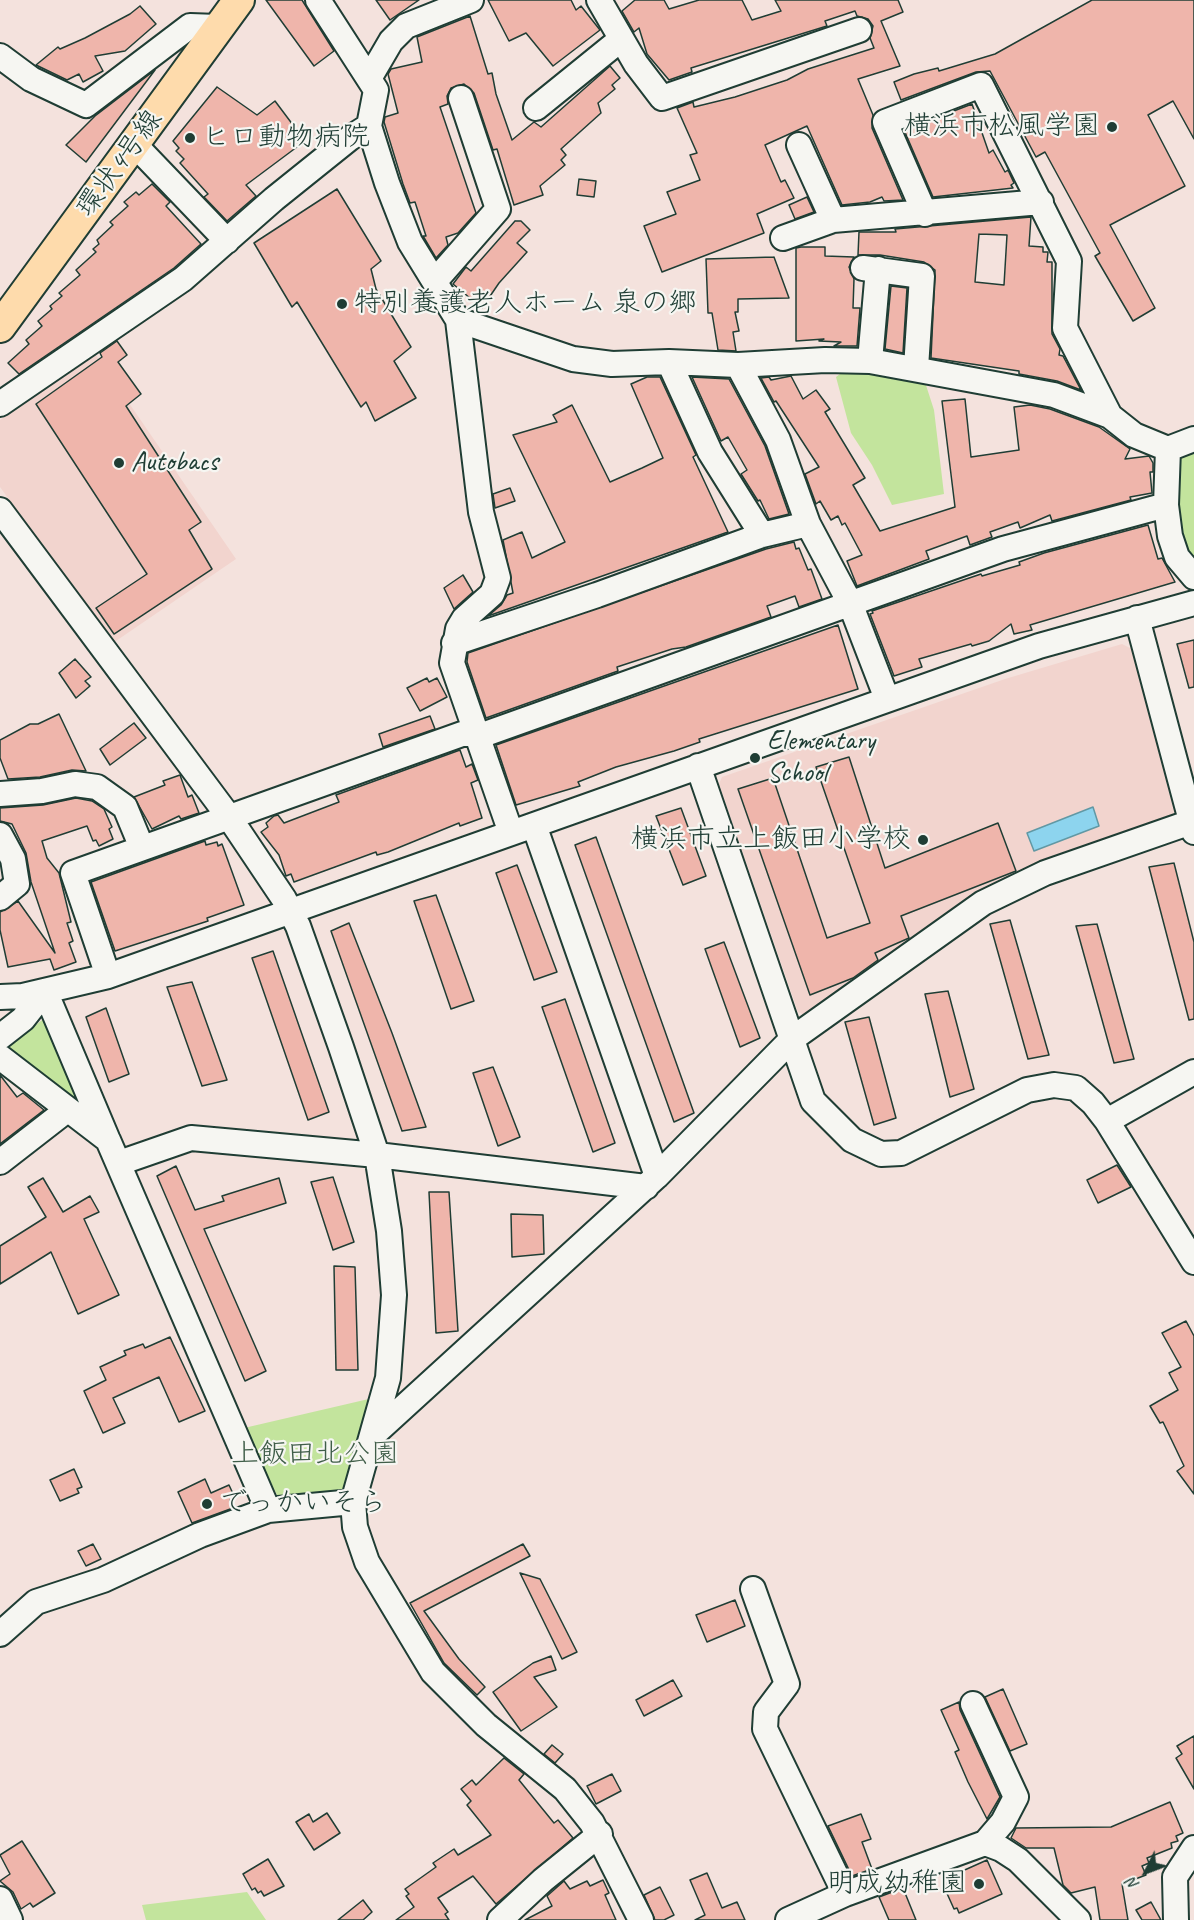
<!DOCTYPE html>
<html>
<head>
<meta charset="utf-8">
<style>
  body { margin:0 }
  #map { position:relative; width:1194px; height:1920px; overflow:hidden; background:#f4e2dd; font-family:Caveat,sans-serif }
  canvas { display:block }
  .north { position:absolute; left:1116px; top:1842px; width:60px; height:60px; -webkit-text-stroke:4px #f6f6f2; paint-order:stroke; rotate:228deg; font-size:16px; font-weight:700; line-height:24px; text-align:center; color:#1f3d34 }
  .north::after { content:''; display:block; margin:auto; width:21px; height:27px; background:#1f3d34; clip-path:polygon(50% 0,100% 100%,50% 72%,0 100%) }
</style>
</head>
<body>
<div id="map">
<canvas width="1194" height="1920"></canvas>
<div class="north">N</div>
</div>
<script>
const c = document.querySelector('canvas').getContext('2d');
c.lineJoin = 'round';
function fillPath(path, color) { c.fillStyle = color; c.fill(path, 'evenodd'); }
const shape = rows => new Path2D(rows.map(r => 'M' + r).join(''));
function trace(path, color, width, dash) { c.strokeStyle = color; c.lineWidth = width; c.lineCap = dash ? 'butt' : 'round'; c.setLineDash(dash || []); c.stroke(path); }
function write(font, color, halo, rows, align = 'center') {
  c.font = font + ' Caveat,"Klee One",sans-serif'; c.lineWidth = 4.5; c.setLineDash([]); c.textBaseline = 'middle'; c.strokeStyle = halo; c.fillStyle = color; for (const [text, x, y, turn = 0] of rows) {
    c.save(); c.translate(x, y); c.rotate((+turn || 0) * Math.PI / 180); c.textAlign = isNaN(turn) ? turn : align; if (halo) c.strokeText(text, 0, 0); c.fillText(text, 0, 0); c.restore();
  }
}
fillPath(shape([
  [96,355,236,559,113,643,0,487,0,420],
  [1122,644,1132,649,1174,812,1171,817,883,960,805,1015,798,1012,719,784,722,777,1005,679]
]), '#f2d4ce');
fillPath(shape([
  [849,367,924,379,934,410,944,494,892,505,872,465,851,433,836,377],
  [1194,450,1194,566,1186,555,1175,515,1175,457],
  [46,1017,91,1120,9,1051,11,1044],
  [373,1398,348,1495,279,1499,244,1428],
  [247,1892,266,1920,146,1920,142,1905]
]), '#c3e49d');
const water = shape([
  [1093,807,1099,826,1034,851,1027,833,1093,807]
]);
fillPath(water, '#8dd4ee');
trace(water, '#6198a4', 1.5);
const building = shape([
  [266,0,302,0,334,51,314,66,266,0],
  [376,0,419,0,390,20,376,0],
  [488,0,571,0,576,10,581,6,600,30,553,66,526,33,509,41,488,0],
  [635,0,664,0,669,9,699,0,742,0,752,20,781,11,775,0,898,0,903,12,881,21,900,66,858,79,873,115,872,128,903,200,884,201,882,197,870,202,842,205,807,126,765,145,781,182,785,180,794,198,757,214,764,233,662,272,644,226,676,214,667,192,700,180,690,155,697,153,677,108,693,102,694,107,735,97,787,80,808,69,874,48,870,38,873,26,868,19,857,16,855,11,825,21,827,26,691,68,692,72,669,80,647,54,639,28,634,32,622,11,635,0],
  [1092,0,1194,0,1194,139,1173,101,1148,115,1185,186,1110,225,1155,308,1133,321,1095,256,1100,253,1045,152,1036,157,990,71,976,72,901,100,894,82,914,74,938,68,939,71,995,54,1092,0],
  [140,6,156,24,125,51,95,56,103,71,83,82,79,74,67,80,36,65,58,47,60,49,85,38,130,14,140,6],
  [470,16,488,74,492,73,496,94,512,140,534,122,541,127,610,66,620,78,612,85,615,89,598,103,601,113,561,149,566,155,561,160,565,165,540,186,543,195,514,205,497,149,493,150,474,93,464,84,451,88,447,96,448,104,440,107,476,213,458,233,446,237,448,245,436,258,423,236,426,236,415,202,410,203,403,184,384,122,385,117,398,113,388,74,391,69,422,62,417,37,470,16],
  [155,70,86,162,66,145,95,116,155,70],
  [217,87,257,115,275,101,305,141,246,185,256,196,227,221,204,197,208,194,180,163,184,159,176,151,179,148,173,141,217,87],
  [972,104,989,153,993,150,1005,172,1008,170,1014,183,1011,185,1013,188,933,197,904,130,972,104],
  [579,179,596,181,594,197,577,195,579,179],
  [152,184,170,202,166,206,201,244,174,268,19,374,8,363,29,344,26,340,42,326,38,321,52,309,50,306,62,296,59,293,80,275,76,270,96,252,93,249,99,244,97,240,113,225,110,222,128,206,124,202,136,192,139,195,152,184],
  [337,189,381,261,371,269,376,289,411,347,394,361,416,398,375,421,366,402,361,407,297,302,292,307,254,243,337,189],
  [807,197,814,212,795,219,789,205,807,197],
  [1031,217,1029,246,1043,247,1043,252,1048,252,1047,262,1052,262,1052,334,1060,349,1059,355,1063,356,1081,390,1057,381,1019,374,1019,371,931,358,935,270,924,262,880,255,858,255,859,232,896,232,895,229,1031,217],
  [979,234,1007,235,1004,285,975,282,979,234],
  [515,221,521,221,530,230,517,243,527,252,499,283,482,308,453,284,466,267,471,271,515,221],
  [801,247,825,247,825,256,854,257,849,267,854,279,853,308,860,308,857,346,834,346,841,342,819,341,824,339,796,341,796,248,801,247],
  [774,257,789,298,738,299,738,312,735,312,739,331,733,332,736,351,718,350,712,313,708,313,706,259,774,257],
  [891,286,907,288,903,353,885,349,891,286],
  [117,341,127,355,118,362,141,394,126,406,201,522,189,530,212,569,114,634,96,608,147,574,36,404,102,357,100,353,117,341],
  [791,376,803,399,816,390,830,409,825,412,865,478,853,485,880,531,955,507,942,401,965,399,971,457,1019,450,1014,407,1030,405,1050,409,1099,427,1130,449,1125,459,1149,456,1153,463,1153,472,1150,472,1152,493,1130,497,1131,500,1052,521,1050,515,1020,528,1018,522,990,532,992,537,970,545,967,536,926,551,929,559,857,586,847,561,862,555,845,523,842,525,838,516,831,520,820,501,816,504,805,474,819,467,776,401,774,402,761,378,769,377,771,380,791,376],
  [647,377,660,377,696,455,693,457,728,532,488,616,501,605,507,595,513,593,503,540,522,532,532,558,565,542,513,435,557,422,553,415,572,405,610,482,642,468,663,458,631,384,647,377],
  [692,377,729,379,765,446,789,514,769,519,760,500,758,501,741,474,747,470,728,437,721,441,692,377],
  [510,488,515,501,495,508,493,494,510,488],
  [1148,525,1158,559,1162,558,1175,582,1030,625,1032,630,1014,634,1011,624,989,641,972,646,971,644,919,659,922,667,894,676,870,614,873,613,872,611,981,574,982,576,1020,565,1019,562,1044,553,1148,525],
  [794,542,796,549,799,548,808,570,811,569,822,599,799,607,795,596,767,606,771,617,686,647,672,649,617,667,618,671,486,718,467,662,468,653,766,549,794,542],
  [463,575,473,592,454,609,444,588,463,575],
  [838,625,858,689,699,739,700,742,674,751,616,767,578,782,580,786,516,805,496,745,838,625],
  [1194,640,1194,687,1189,688,1177,644,1194,640],
  [75,659,91,677,85,681,90,686,76,698,59,673,75,659],
  [427,678,429,682,437,678,447,697,420,711,407,688,427,678],
  [59,714,86,771,72,770,40,777,8,779,0,758,0,740,30,724,38,724,59,714],
  [430,716,435,729,383,747,379,734,430,716],
  [134,723,146,738,110,765,100,749,134,723],
  [460,750,466,767,472,764,478,780,471,783,482,818,460,826,459,823,388,852,377,855,376,852,294,882,291,874,286,876,279,855,261,832,268,827,266,823,274,816,278,815,284,823,339,802,336,795,460,750],
  [849,757,885,868,998,823,1016,871,901,916,909,938,875,953,878,960,853,978,810,995,738,789,773,778,827,938,870,923,816,767,849,757],
  [180,775,188,797,192,795,199,813,181,819,179,816,152,829,134,797,165,785,163,781,180,775],
  [76,798,92,801,104,809,112,827,109,829,113,839,99,846,96,840,93,841,87,826,42,841,47,858,59,873,71,922,67,923,73,941,69,943,76,962,54,970,50,959,8,967,0,930,0,912,18,901,55,953,31,882,26,853,12,824,0,821,0,808,43,805,76,798],
  [681,808,706,876,683,885,656,816,681,808],
  [596,837,694,1113,674,1122,575,845,596,837],
  [205,841,206,845,217,842,218,846,222,844,244,905,207,918,208,921,115,951,91,882,205,841],
  [1174,863,1194,942,1194,1019,1189,1020,1149,867,1174,863],
  [517,865,557,972,534,980,496,873,517,865],
  [436,895,474,1001,451,1009,414,901,436,895],
  [1010,920,1049,1055,1028,1059,990,924,1010,920],
  [349,923,392,1033,426,1127,402,1131,331,931,349,923],
  [1097,924,1134,1059,1114,1063,1076,926,1097,924],
  [724,942,760,1038,740,1047,705,949,724,942],
  [273,951,329,1112,308,1120,252,958,273,951],
  [192,982,227,1080,202,1086,167,987,192,982],
  [948,991,974,1089,950,1097,925,994,948,991],
  [565,999,615,1143,593,1152,542,1007,565,999],
  [106,1008,129,1074,109,1082,86,1017,106,1008],
  [869,1017,896,1118,874,1125,845,1022,869,1017],
  [493,1067,520,1137,498,1146,473,1073,493,1067],
  [0,1075,17,1097,23,1093,44,1110,0,1144,0,1075],
  [1117,1165,1131,1187,1098,1203,1087,1180,1117,1165],
  [176,1166,195,1210,224,1201,222,1196,279,1178,286,1203,204,1229,266,1371,245,1381,157,1176,176,1166],
  [333,1177,354,1242,333,1250,311,1182,333,1177],
  [43,1178,63,1212,90,1196,99,1212,84,1219,119,1295,78,1314,51,1252,0,1284,0,1246,46,1217,28,1187,43,1178],
  [429,1192,449,1192,458,1331,436,1333,429,1192],
  [511,1214,543,1215,544,1254,512,1257,511,1214],
  [334,1266,355,1267,358,1370,336,1370,334,1266],
  [1186,1321,1194,1336,1194,1494,1177,1471,1184,1466,1163,1422,1160,1423,1150,1406,1178,1390,1169,1373,1181,1367,1162,1333,1186,1321],
  [170,1337,205,1411,179,1422,159,1377,113,1398,125,1423,103,1433,84,1391,106,1380,100,1367,126,1355,124,1351,143,1344,145,1348,170,1337],
  [74,1469,82,1487,77,1489,79,1493,60,1501,50,1480,74,1469],
  [205,1479,211,1493,229,1485,235,1498,230,1500,233,1508,192,1523,178,1492,205,1479],
  [93,1544,101,1559,86,1566,78,1551,93,1544],
  [523,1544,530,1556,424,1611,459,1659,485,1687,477,1695,444,1663,410,1603,523,1544],
  [520,1573,540,1579,577,1652,562,1659,520,1573],
  [735,1600,745,1626,707,1642,696,1615,735,1600],
  [551,1656,556,1670,534,1677,557,1707,521,1731,493,1692,533,1663,551,1656],
  [673,1680,682,1696,644,1716,636,1700,673,1680],
  [1003,1689,1027,1744,1010,1751,985,1697,1003,1689],
  [959,1702,960,1710,1000,1797,987,1819,968,1782,955,1752,959,1750,941,1710,959,1702],
  [1194,1736,1194,1789,1176,1758,1182,1754,1177,1746,1194,1736],
  [552,1745,563,1754,555,1763,544,1754,552,1745],
  [504,1758,524,1774,519,1780,554,1823,558,1820,573,1838,496,1904,473,1876,438,1898,448,1912,445,1914,449,1920,396,1920,414,1907,406,1896,409,1894,405,1889,436,1867,433,1863,454,1849,458,1855,491,1835,467,1805,471,1801,461,1789,472,1780,476,1785,504,1758],
  [612,1774,621,1791,596,1804,587,1786,612,1774],
  [1170,1802,1183,1833,1176,1836,1178,1841,1171,1843,1172,1848,1147,1858,1149,1863,1142,1866,1146,1875,1122,1884,1128,1920,1100,1920,1095,1887,1071,1893,1063,1885,1054,1848,1026,1848,1011,1838,1016,1828,1111,1827,1170,1802],
  [327,1813,340,1833,314,1850,296,1822,309,1814,313,1822,327,1813],
  [861,1814,871,1839,862,1842,872,1869,852,1876,828,1826,861,1814],
  [22,1841,55,1893,33,1907,30,1903,21,1909,13,1892,0,1881,10,1874,0,1855,22,1841],
  [268,1859,284,1886,264,1896,261,1891,258,1893,255,1888,252,1890,243,1874,268,1859],
  [987,1860,1002,1894,959,1913,957,1908,954,1909,945,1889,948,1888,946,1882,951,1880,949,1877,987,1860],
  [707,1873,722,1908,737,1902,745,1920,695,1920,705,1915,690,1880,707,1873],
  [603,1880,609,1893,605,1895,616,1920,525,1920,552,1906,547,1896,564,1881,570,1889,587,1881,590,1886,603,1880],
  [660,1887,674,1915,664,1920,655,1920,644,1895,660,1887],
  [903,1888,916,1920,889,1920,879,1897,903,1888],
  [363,1900,372,1912,363,1920,338,1920,363,1900],
  [1151,1902,1161,1920,1142,1920,1136,1910,1151,1902]
]);
fillPath(building, '#efb5ab');
trace(building, '#1f3d34', 1.5);
const minor = shape([
  [318,0,376,90,369,126,387,183,410,242,458,320,481,512,498,578,492,594,464,619,458,629,452,663,511,833],
  [599,0,636,64,662,98,859,30],
  [0,56,31,79,86,105,190,26,218,27],
  [370,77,391,41,406,26,471,0],
  [536,108,620,40],
  [135,145,227,241],
  [799,145,833,220],
  [925,214,885,122,981,85,1069,261,1065,328,1110,416],
  [783,238,833,220,1041,202],
  [863,268,922,276,916,368],
  [435,281,498,209,461,98],
  [458,320,573,359,612,364,669,362,738,365,825,360,870,361,1054,395,1110,416,1134,435,1168,449,1194,439],
  [870,361,878,269],
  [669,362,710,452,762,535],
  [738,365,778,440,808,524],
  [0,404,183,279,274,199,350,138,369,126],
  [1168,449,1166,505,1170,536,1177,557,1194,577],
  [0,510,229,817,284,899,298,926,341,1047,377,1155,389,1231,394,1295,388,1378,353,1502,355,1527,367,1562,433,1672,486,1725,565,1789,592,1823,641,1920],
  [1137,618,1194,832],
  [454,643,597,595,762,535,808,524,850,603,887,699],
  [698,766,813,1101,852,1140,881,1154,901,1153,1027,1090,1054,1085,1076,1088,1093,1103,1107,1121,1194,1262],
  [0,794,42,791,75,784,97,787,125,807,142,848],
  [534,825,657,1176],
  [0,835,13,859,17,884,0,898],
  [108,976,73,873,462,734,488,733,1003,549,1166,505],
  [45,991,107,1138],
  [0,997,23,996,108,976,1039,646,1194,603],
  [0,1037,23,1019,45,991],
  [0,1057,108,1140,268,1510],
  [1107,1121,1194,1072],
  [0,1162,67,1110],
  [119,1163,191,1138,377,1155,646,1187],
  [372,1436,657,1176,792,1039,983,903,1045,873,1194,821],
  [753,1589,787,1684,766,1712,765,1729,845,1894],
  [0,1634,36,1602,103,1580,200,1535,268,1510,353,1502],
  [985,1843,1001,1849,1018,1860,1078,1920],
  [0,1899,10,1920],
  [500,1920,543,1880,600,1834],
  [788,1920,845,1894,985,1843,1003,1822,1016,1797,973,1704],
  [1176,1920,1175,1877,1194,1848]
]);
const major = shape([
  [0,327,239,0]
]);
trace(minor, '#1f3d34', 28);
trace(major, '#1f3d34', 34);
trace(minor, '#f6f6f2', 24);
trace(major, '#fedbac', 30);
for (const [x, y, r, color] of [
  [1112,127,6,"#1f3d34"],
  [190,138,6,"#1f3d34"],
  [342,304,6,"#1f3d34"],
  [119,463,6,"#1f3d34"],
  [755,758,6,"#1f3d34"],
  [923,840,6,"#1f3d34"],
  [207,1504,6,"#1f3d34"],
  [979,1884,6,"#1f3d34"]
]) { const dot = new Path2D(); dot.arc(x, y, r, 0, 2 * Math.PI); c.fillStyle = color; c.fill(dot); trace(dot, '#f6f6f2', 2); }
write('28px', '#1f3d34', '#f6f6f2', [
  ["横浜市松風学園",1100,127,"right"],
  ["ヒロ動物病院",202,138],
  ["特別養護老人ホーム 泉の郷",354,304],
  ["Autobacs",131,463],
  ["Elementary",767,742],
  ["School",767,774],
  ["横浜市立上飯田小学校",911,840,"right"],
  ["でっかいそら",219,1504],
  ["明成幼稚園",967,1884,"right"]
], 'left');
write('28px', '#1f3d34', '#f6f6f2', [
  ["環状4号線",120,164,-54]
]);
write('28px', '#405e49', '#f6f6f2', [
  ["上飯田北公園",315,1455]
]);
</script>
</body>
</html>
